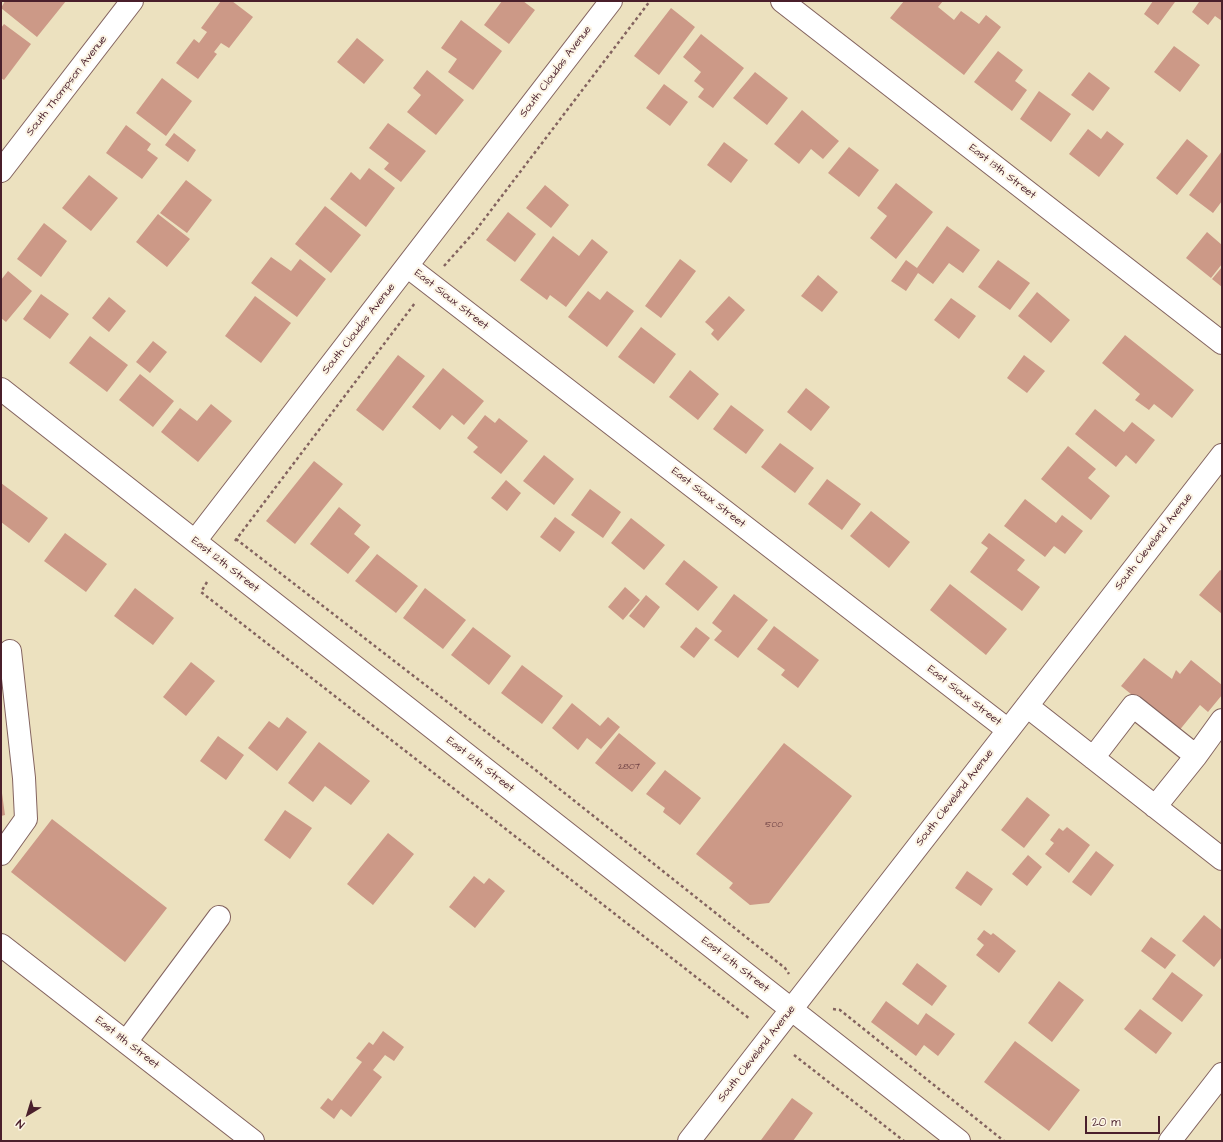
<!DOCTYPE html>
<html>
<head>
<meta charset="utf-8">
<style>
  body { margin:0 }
  #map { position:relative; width:1223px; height:1142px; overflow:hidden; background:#ece1bf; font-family:"Architects Daughter",sans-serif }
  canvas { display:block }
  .frame { position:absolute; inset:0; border:2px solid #4a1f2b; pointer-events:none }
  .north { position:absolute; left:8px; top:1094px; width:40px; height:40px; -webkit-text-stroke:3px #fcf5e5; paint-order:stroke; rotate:218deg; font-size:11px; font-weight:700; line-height:16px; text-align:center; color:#4a1f2b }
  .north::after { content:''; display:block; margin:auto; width:14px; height:18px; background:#4a1f2b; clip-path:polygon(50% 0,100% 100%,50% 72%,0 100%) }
  .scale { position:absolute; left:1085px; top:1116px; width:75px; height:18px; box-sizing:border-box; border:2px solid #4a1f2b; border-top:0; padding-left:5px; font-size:12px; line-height:14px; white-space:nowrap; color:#4a1f2b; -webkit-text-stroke:3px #fcf5e5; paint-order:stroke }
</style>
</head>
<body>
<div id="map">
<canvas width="1223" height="1142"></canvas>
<div class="frame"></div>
<div class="north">N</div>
<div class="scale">20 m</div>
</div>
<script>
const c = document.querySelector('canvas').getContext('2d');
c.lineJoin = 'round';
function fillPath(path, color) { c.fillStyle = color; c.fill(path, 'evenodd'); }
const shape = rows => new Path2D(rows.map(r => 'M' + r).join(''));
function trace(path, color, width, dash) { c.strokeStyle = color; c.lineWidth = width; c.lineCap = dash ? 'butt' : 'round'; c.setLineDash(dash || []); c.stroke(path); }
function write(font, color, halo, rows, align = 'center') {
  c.font = font + ' "Architects Daughter",sans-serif'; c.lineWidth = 4; c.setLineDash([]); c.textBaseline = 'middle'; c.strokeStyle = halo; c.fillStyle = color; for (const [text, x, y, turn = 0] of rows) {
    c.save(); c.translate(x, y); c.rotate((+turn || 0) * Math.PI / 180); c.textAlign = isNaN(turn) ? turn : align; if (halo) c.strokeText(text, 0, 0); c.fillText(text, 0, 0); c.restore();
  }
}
fillPath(shape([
  [5,1,66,1,37,37,1,8],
  [221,1,232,1,253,17,229,48,221,43,214,52,217,54,198,79,176,63,194,39,199,43,207,32,201,28],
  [502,1,523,1,535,10,509,44,484,25],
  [904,1,943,1,938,7,954,20,961,11,979,24,986,15,1001,27,964,75,890,18],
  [1153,1,1175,2,1158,25,1144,14],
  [1197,1,1222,1,1222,21,1215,16,1208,25,1192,12,1199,2],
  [671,8,695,27,659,75,634,56],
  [461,20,502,51,473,90,448,72,457,59,441,48],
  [4,24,31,44,4,80,1,78,1,28],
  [701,34,744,68,713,108,698,97,704,89,694,81,701,72,683,57],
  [357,38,384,60,364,84,337,62],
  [1174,46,1200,65,1180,92,1154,72],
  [998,51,1023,70,1015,81,1027,90,1012,111,974,82],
  [427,70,464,100,436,135,407,112,421,95,413,88],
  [755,72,788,98,767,125,733,98],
  [1089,72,1110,88,1093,111,1071,95],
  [162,78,192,101,166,136,136,113],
  [664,84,688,102,670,126,646,108],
  [1039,91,1071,114,1051,142,1020,119],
  [802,110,839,141,823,159,811,149,799,164,774,144],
  [388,123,426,151,401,182,384,169,389,163,369,148],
  [126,125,151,144,147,150,158,158,142,179,106,153],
  [1088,129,1101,139,1107,131,1124,144,1099,177,1069,154],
  [174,133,196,150,188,162,165,145],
  [1187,139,1208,156,1177,195,1156,178],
  [724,142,748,160,731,183,707,165],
  [849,147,879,170,859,197,828,173],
  [1222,151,1222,201,1213,213,1189,195],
  [369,168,395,188,366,227,330,199,351,172,360,180],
  [89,175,118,198,91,231,62,208],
  [186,180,212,200,187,233,160,213],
  [896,183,933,212,896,259,870,238,887,216,877,208],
  [545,185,569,205,551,228,526,208],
  [325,206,361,235,331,273,295,244],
  [508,212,536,234,515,262,486,240],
  [158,214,190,239,167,267,136,242],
  [44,223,67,241,41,277,17,259],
  [947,226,980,250,963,273,949,263,933,284,918,273,906,291,891,281,906,260,917,268],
  [1207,232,1222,245,1222,264,1211,278,1186,258],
  [553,236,579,256,592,239,608,252,566,307,550,295,547,300,520,280],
  [271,257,291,271,300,259,326,279,297,317,251,283],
  [680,259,696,271,661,318,645,306],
  [998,260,1030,283,1010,310,978,287],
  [1222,267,1222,287,1212,279],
  [8,271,32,291,6,322,1,318,1,280],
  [818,275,838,292,822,312,801,296],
  [588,291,600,300,607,291,634,311,607,347,568,317],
  [1037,292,1070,320,1051,343,1018,316],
  [41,294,69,314,50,339,23,319],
  [255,296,291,323,261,363,225,336],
  [729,296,745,310,718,341,711,334,714,330,705,322],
  [109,297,126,311,109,332,92,318],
  [951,298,976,316,959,339,934,320],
  [641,327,676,354,654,384,618,357],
  [1125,335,1194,390,1172,418,1154,404,1149,410,1135,400,1140,394,1102,363],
  [90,336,128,365,107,392,69,363],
  [153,341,167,352,150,373,136,362],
  [398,355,425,376,383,431,356,410],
  [1024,355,1045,371,1027,393,1007,378],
  [443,368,484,401,464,425,452,415,440,430,412,407],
  [690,370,719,394,698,420,669,397],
  [140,374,174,401,153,427,119,400],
  [806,388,830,407,811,431,787,412],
  [211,404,232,421,198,462,161,432,180,408,197,421],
  [731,405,764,430,746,454,713,429],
  [1095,409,1124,432,1132,422,1155,440,1136,464,1126,455,1116,467,1075,434],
  [485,415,495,423,499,418,528,441,501,474,473,452,478,447,467,438],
  [780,443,814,468,795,493,761,467],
  [1068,446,1096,469,1088,478,1110,496,1091,520,1041,479],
  [544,455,574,479,554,505,523,481],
  [314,461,343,484,295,544,266,521],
  [827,479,861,504,842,530,808,504],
  [506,480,521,493,507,511,491,498],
  [1,483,48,518,29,543,1,522],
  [590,489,621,512,603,538,571,515],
  [1025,499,1056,523,1062,515,1083,531,1065,554,1054,546,1045,557,1004,526],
  [339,507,361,525,354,534,370,547,348,574,310,544],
  [871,511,910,542,889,568,850,536],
  [555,517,575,532,560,552,540,537],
  [631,518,665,545,644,570,611,543],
  [65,533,107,564,86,592,44,561],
  [989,533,1025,560,1017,570,1040,587,1022,611,970,572,988,548,981,543],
  [377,554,418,586,396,613,355,581],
  [684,560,718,587,698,611,665,584],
  [1220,570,1222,571,1222,614,1199,595],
  [950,584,1007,629,986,655,930,610],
  [625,587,640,600,623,620,608,607],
  [135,588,174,618,153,645,114,616],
  [425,588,466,620,443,649,403,618],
  [734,594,768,620,738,658,714,640,722,631,712,623],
  [646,595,660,607,644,628,629,616],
  [774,626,819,660,798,688,781,675,785,670,757,649],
  [473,627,511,656,489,685,451,655],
  [696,627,710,638,694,658,680,647],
  [1144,658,1172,679,1176,670,1180,674,1191,660,1222,685,1222,695,1208,712,1200,705,1178,732,1121,686],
  [191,662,215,681,186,716,163,697],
  [522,665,563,696,542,724,501,693],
  [572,703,600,726,608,717,620,727,601,749,587,738,578,750,552,728],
  [287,717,307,732,277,771,248,748,269,721,279,728],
  [619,733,656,763,632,792,595,763],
  [218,736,244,755,226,780,200,761],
  [319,742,370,781,351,805,325,786,313,802,288,783],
  [784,743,852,796,769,903,750,905,729,888,733,883,696,854],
  [665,770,701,798,680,825,663,812,665,808,646,794],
  [1,786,5,815,1,816],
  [1027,797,1050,815,1024,848,1001,830],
  [285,810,312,828,290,859,264,840],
  [52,819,167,908,125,962,11,872],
  [1067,827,1090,845,1069,873,1045,854,1054,843,1050,840,1059,828,1063,831],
  [388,833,414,854,373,905,347,884],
  [1096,851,1114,865,1091,896,1072,882],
  [1028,855,1042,867,1027,886,1012,874],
  [967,871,993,889,981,906,955,888],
  [474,876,484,884,489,878,505,891,475,928,449,907],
  [1204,915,1222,930,1222,957,1214,967,1182,941],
  [984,930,991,935,993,933,1016,951,999,973,976,955,984,945,977,939],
  [1151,937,1176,955,1165,969,1141,951],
  [917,963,947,986,932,1006,902,984],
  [1172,972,1203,995,1182,1022,1152,999],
  [1059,981,1084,1000,1052,1042,1028,1023],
  [886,1001,918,1025,926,1013,955,1034,938,1056,924,1045,916,1056,871,1022],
  [1140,1009,1172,1033,1156,1054,1124,1029],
  [383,1031,404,1047,394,1061,385,1055,373,1070,382,1077,351,1117,341,1109,334,1119,320,1108,328,1098,332,1101,362,1062,356,1058,369,1042,373,1045],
  [1015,1041,1080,1090,1049,1131,984,1082],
  [792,1098,813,1113,793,1141,762,1141,761,1140]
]), '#cc9987');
const minor = shape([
  [782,1,1222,343],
  [1,171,132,1],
  [407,266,1008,730],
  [1,389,959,1141],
  [195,541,611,1],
  [1027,706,1222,859],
  [1093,758,1133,706,1196,756],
  [1155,807,1196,756,1222,720],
  [1,854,26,819,24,778,10,651],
  [1,945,253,1141],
  [126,1042,219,917],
  [689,1141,1222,455],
  [1170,1141,1222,1074]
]);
trace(minor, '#83635f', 24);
trace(shape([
  [444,266,476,230,650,1],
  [236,539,533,768,785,968,789,974],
  [235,541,415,303],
  [207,582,201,592,750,1019],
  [833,1009,840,1010,1004,1141],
  [794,1055,904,1141]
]), '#83635f', 2.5, [3, 3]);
trace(minor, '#fff', 22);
write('9px', '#6a3e42', null, [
  ["2807",629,767],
  ["500",774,825]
]);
write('11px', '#4a1f2b', '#fcf5e5', [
  ["South Cloudas Avenue",556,72,-53],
  ["South Thompson Avenue",67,86,-52],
  ["East 13th Street",1002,172,38],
  ["East Sioux Street",451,300,38],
  ["South Cloudas Avenue",359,329,-52],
  ["East Sioux Street",708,498,38],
  ["South Cleveland Avenue",1154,542,-52],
  ["East 12th Street",225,565,38],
  ["East Sioux Street",964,696,38],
  ["East 12th Street",480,765,38],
  ["South Cleveland Avenue",955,798,-52],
  ["East 12th Street",735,965,38],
  ["East 11th Street",127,1043,38],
  ["South Cleveland Avenue",757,1054,-52]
]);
</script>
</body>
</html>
